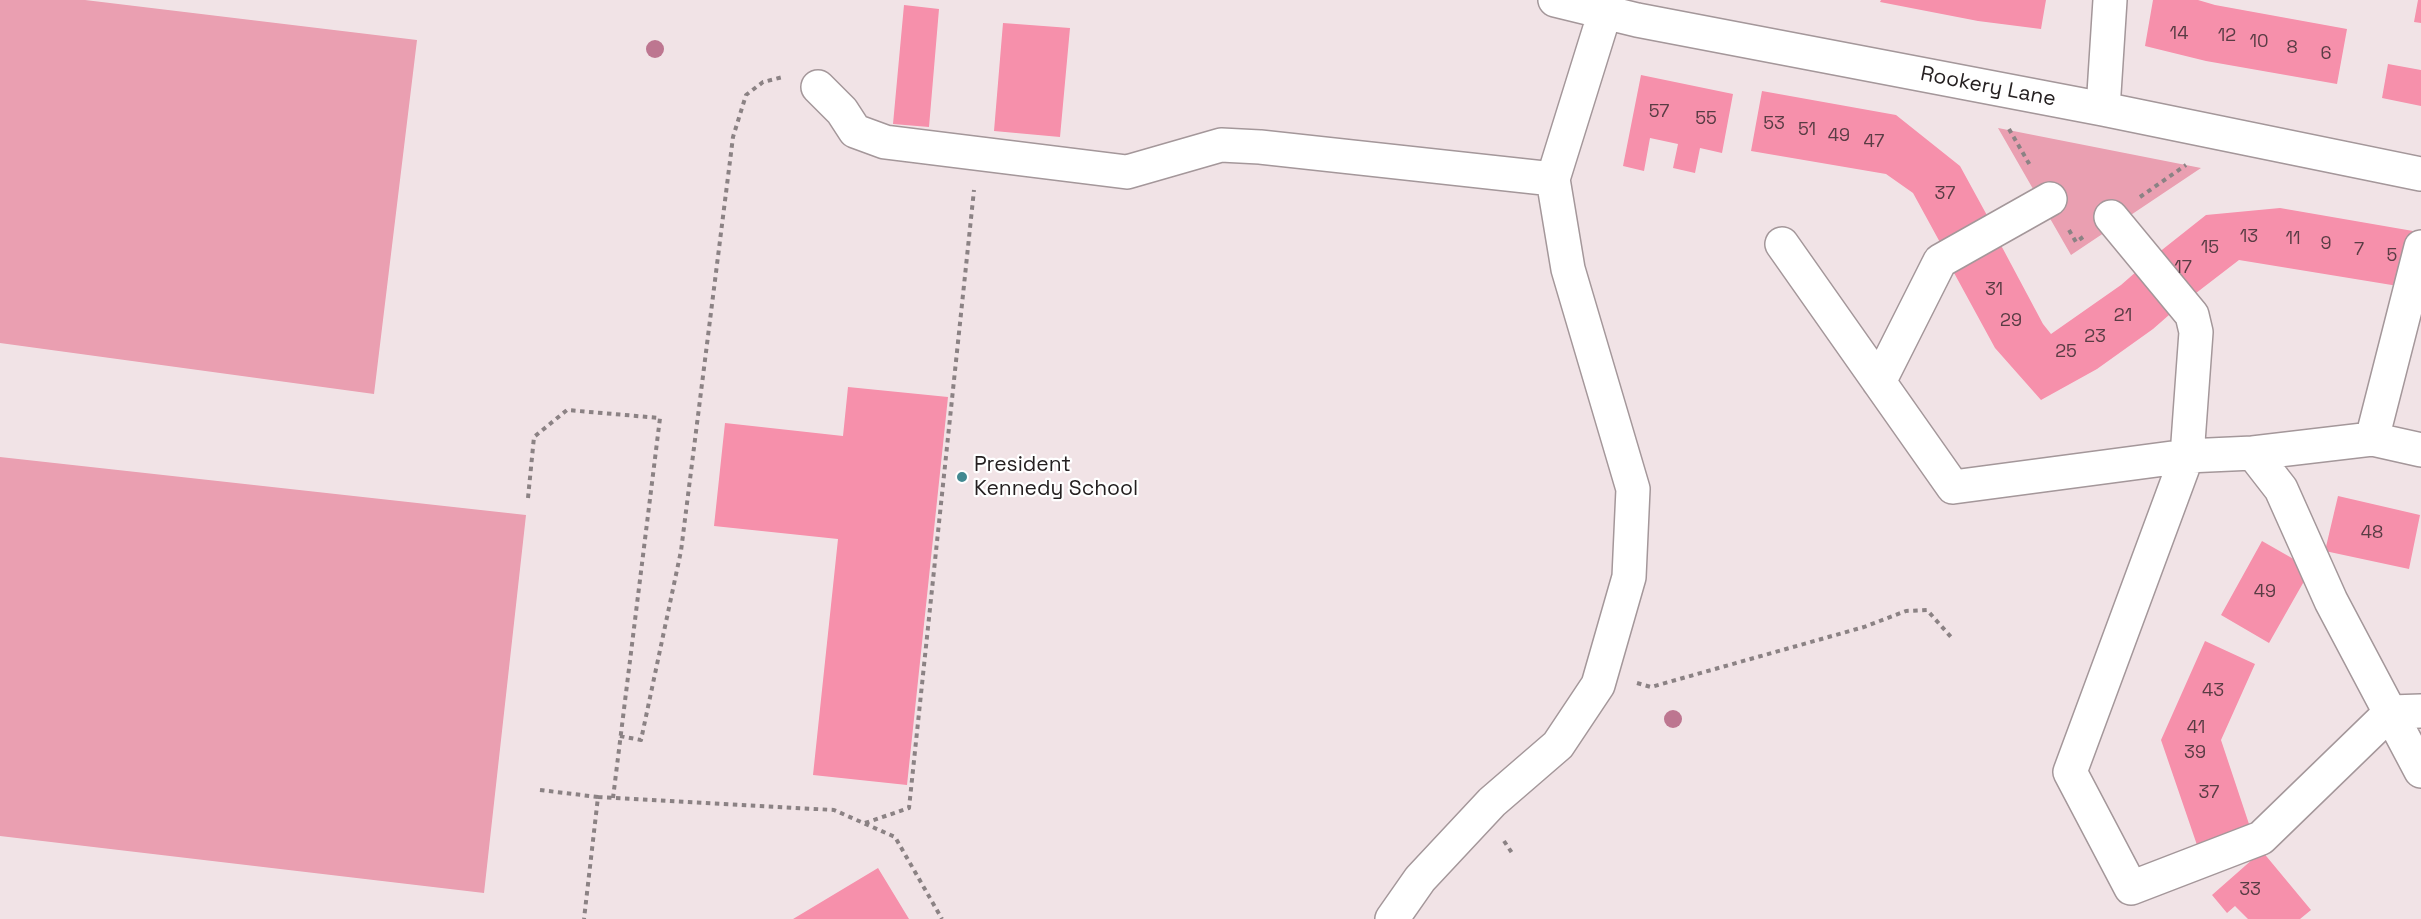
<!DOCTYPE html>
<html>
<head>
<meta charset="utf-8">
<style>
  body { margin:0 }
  canvas { display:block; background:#f1e3e6 }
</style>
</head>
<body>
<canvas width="2421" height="919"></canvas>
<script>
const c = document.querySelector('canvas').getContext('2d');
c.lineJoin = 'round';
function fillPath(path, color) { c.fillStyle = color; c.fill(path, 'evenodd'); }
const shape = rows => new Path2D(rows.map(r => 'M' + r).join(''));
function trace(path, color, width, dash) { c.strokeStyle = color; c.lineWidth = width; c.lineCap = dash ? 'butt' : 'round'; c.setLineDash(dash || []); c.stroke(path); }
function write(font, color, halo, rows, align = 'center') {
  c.font = font + ' "Space Grotesk",sans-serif'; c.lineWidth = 4.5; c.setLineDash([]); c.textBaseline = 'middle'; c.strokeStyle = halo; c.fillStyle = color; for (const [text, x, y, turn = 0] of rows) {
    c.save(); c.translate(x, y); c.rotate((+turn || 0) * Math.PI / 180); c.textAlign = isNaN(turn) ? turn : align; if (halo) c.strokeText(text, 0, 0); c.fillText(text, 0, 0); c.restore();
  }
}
fillPath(shape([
  [0,0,85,0,417,40,374,394,0,343],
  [1998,128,2201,168,2071,255],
  [0,457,526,515,484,893,0,836]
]), '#ea9fb1');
fillPath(shape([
  [1881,0,2046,0,2041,29,1978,21,1880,2],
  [2153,0,2198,0,2215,5,2347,29,2337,84,2206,61,2145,46],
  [2418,0,2421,0,2421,23,2414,22],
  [904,5,939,9,929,127,893,124],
  [1003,23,1070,28,1060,137,994,131],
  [2388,64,2421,70,2421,106,2382,98],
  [1641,75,1733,94,1722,153,1700,148,1695,173,1673,168,1678,144,1650,138,1644,171,1623,166],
  [1762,91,1896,115,1960,166,1989,219,1942,246,1913,193,1886,174,1751,151],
  [2280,208,2413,231,2404,287,2239,260,2187,300,2153,257,2206,215],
  [1995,234,2043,324,2051,334,2121,285,2145,264,2177,308,2153,329,2097,369,2041,400,1995,348,1947,260],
  [848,387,948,397,907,785,813,775,838,539,714,526,725,423,843,436],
  [2338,496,2420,515,2409,569,2325,551],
  [2262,541,2311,569,2269,643,2221,615],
  [2205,641,2255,664,2221,740,2250,827,2197,845,2161,740],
  [2262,851,2311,910,2300,919,2248,919,2235,906,2227,913,2212,895],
  [878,868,909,919,793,919]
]), '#f690ab');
const minor = shape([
  [1555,0,1637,20,2103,109,2421,174],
  [818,87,842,111,855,131,885,142,998,156,1127,172,1221,145,1260,147,1553,179],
  [2103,109,2110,0],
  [2111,217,2192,315,2196,332,2187,456,2070,772,2131,888,2261,838,2391,712,2421,711],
  [1782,244,1953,487,2187,456,2253,453,2281,489,2331,601,2421,771],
  [1879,382,1940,261,2050,199],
  [2372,439,2421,450],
  [2253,453,2372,439,2421,247],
  [1392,919,1420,879,1492,802,1558,745,1598,685,1629,577,1633,489,1568,269,1553,179,1605,12]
]);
trace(minor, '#a4979a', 36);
trace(shape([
  [2009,129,2031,167],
  [2140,197,2186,165],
  [2069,230,2076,242,2083,237],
  [528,498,534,437,567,410,660,418,613,798],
  [1637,683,1651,687,1864,627,1906,611,1927,610,1951,637],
  [620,736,641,740,681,551,733,137,746,95,763,82,783,77],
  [540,790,598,797,584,919],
  [598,797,834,810,895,837,942,919],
  [865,823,909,808,974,190],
  [1504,841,1512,853]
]), '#8b8284', 4, [4.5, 4.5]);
trace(minor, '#fff', 33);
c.fillStyle = '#bd7690';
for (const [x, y] of [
  [655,49],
  [1673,719]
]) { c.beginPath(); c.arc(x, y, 9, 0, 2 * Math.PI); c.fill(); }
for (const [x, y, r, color] of [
  [962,477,6,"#428991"]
]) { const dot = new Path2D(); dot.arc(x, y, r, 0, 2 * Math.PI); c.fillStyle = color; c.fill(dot); trace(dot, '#fff', 2); }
write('18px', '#593c44', null, [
  ["14",2179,34],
  ["12",2227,36],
  ["10",2259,42],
  ["8",2292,48],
  ["6",2326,54],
  ["57",1659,112],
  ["55",1706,119],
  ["53",1774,124],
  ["51",1807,130],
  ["49",1839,136],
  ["47",1874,142],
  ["37",1945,194],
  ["13",2249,237],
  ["11",2293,239],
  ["9",2326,244],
  ["15",2210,248],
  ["7",2359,250],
  ["5",2392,256],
  ["17",2183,268],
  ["31",1994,290],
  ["21",2123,316],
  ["29",2011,321],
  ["23",2095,337],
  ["25",2066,352],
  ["48",2372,533],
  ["49",2265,592],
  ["43",2213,691],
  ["41",2196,728],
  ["39",2195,753],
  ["37",2209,793],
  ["33",2250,890]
]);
write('21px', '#252021', '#fff', [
  ["Rookery Lane",1988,87,11]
]);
write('21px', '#252021', '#fff', [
  ["President",974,465],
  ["Kennedy School",974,489]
], 'left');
</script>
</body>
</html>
